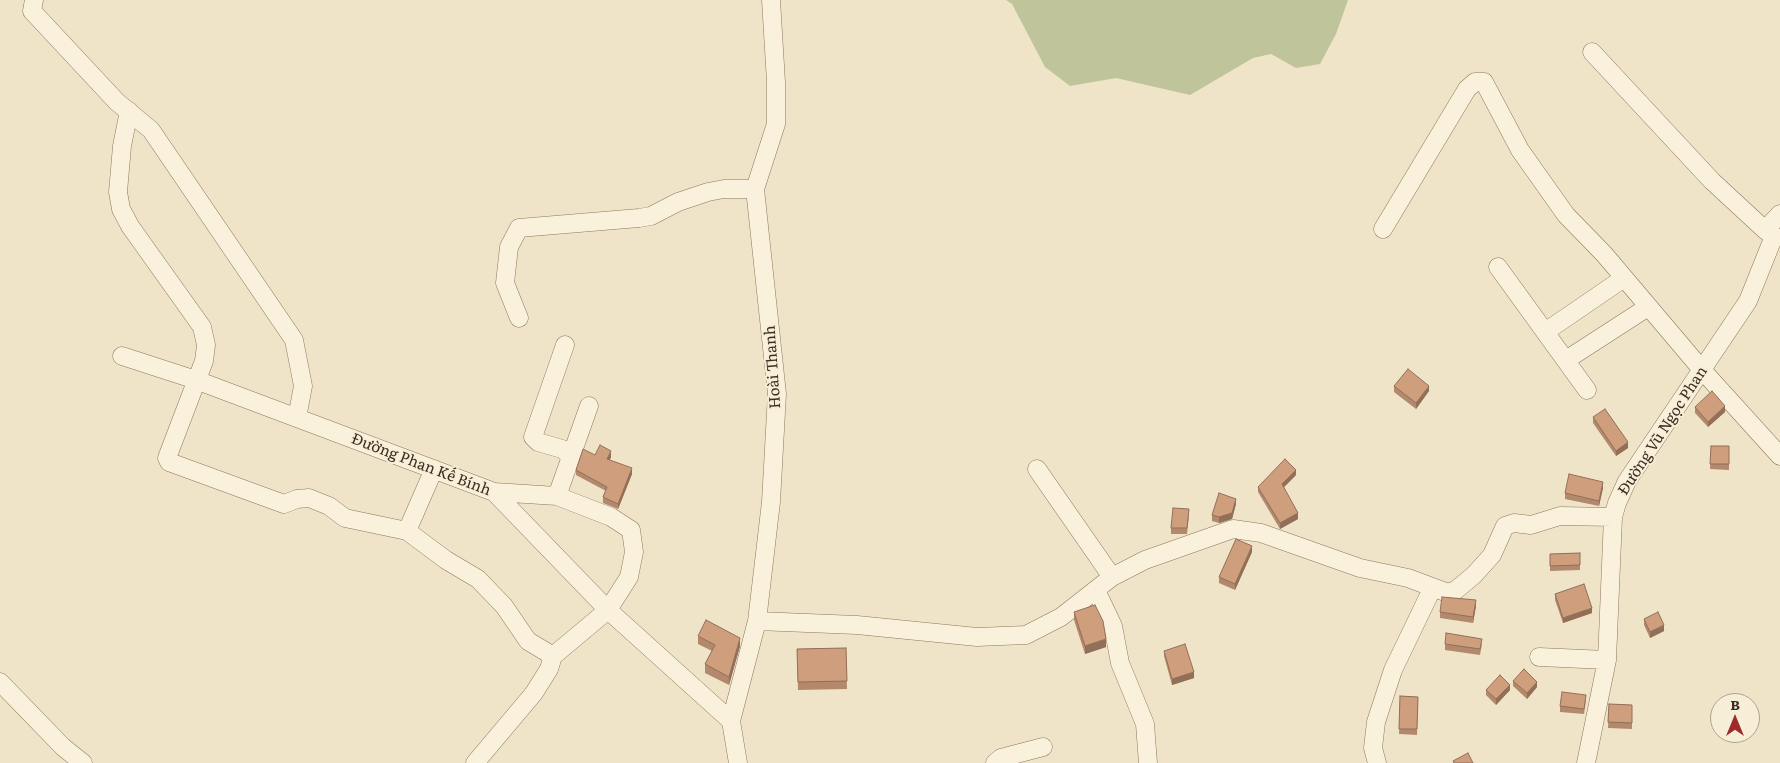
<!DOCTYPE html>
<html>
<head>
<meta charset="utf-8">
<style>
  body { margin:0 }
  #map { position:relative; width:1780px; height:763px; overflow:hidden; background:#f0e4c8; font-family:Literata,serif }
  canvas { display:block }
  .north { position:absolute; left:1710px; top:693px; width:50px; height:50px; box-sizing:border-box; background:#f7eed8; border:1px solid #ada18e; border-radius:50%; rotate:0deg; font-size:14px; font-weight:700; line-height:20px; text-align:center; color:#3d2e20 }
  .north::after { content:''; display:block; margin:auto; width:18px; height:22px; background:#9e2a2b; clip-path:polygon(50% 0,100% 100%,50% 72%,0 100%) }
</style>
</head>
<body>
<div id="map">
<canvas width="1780" height="763"></canvas>
<div class="north">B</div>
</div>
<script>
const c = document.querySelector('canvas').getContext('2d');
c.lineJoin = 'round';
function fillPath(path, color) { c.fillStyle = color; c.fill(path, 'evenodd'); }
const shape = rows => new Path2D(rows.map(r => 'M' + r).join(''));
function trace(path, color, width, dash) { c.strokeStyle = color; c.lineWidth = width; c.lineCap = dash ? 'butt' : 'round'; c.setLineDash(dash || []); c.stroke(path); }
function write(font, color, halo, rows, align = 'center') {
  c.font = font + ' Literata,serif'; c.lineWidth = 4; c.setLineDash([]); c.textBaseline = 'middle'; c.strokeStyle = halo; c.fillStyle = color; for (const [text, x, y, turn = 0] of rows) {
    c.save(); c.translate(x, y); c.rotate((+turn || 0) * Math.PI / 180); c.textAlign = isNaN(turn) ? turn : align; if (halo) c.strokeText(text, 0, 0); c.fillText(text, 0, 0); c.restore();
  }
}
fillPath(shape([
  [1006,0,1348,0,1336,34,1320,64,1296,68,1271,54,1253,58,1190,95,1116,78,1070,86,1045,67,1012,4]
]), '#bfc49a');
const minor = shape([
  [34,0,32,11,117,102,151,130,294,340,303,386,297,418],
  [1592,52,1712,181,1765,230],
  [129,111,122,146,118,192,121,209,130,226,202,327,206,345,204,361,167,458,169,462,284,504,297,499,309,498,329,506,345,518,407,531,446,560,478,579,504,606,528,641,553,656],
  [1383,229,1467,89,1475,82,1484,82,1520,150,1566,215,1604,254,1703,371,1780,456],
  [1498,267,1587,390],
  [519,318,505,283,509,247,519,228,639,218,651,216,678,202,708,192,724,189,755,189],
  [1545,332,1624,278],
  [565,345,533,437,538,442,562,449,570,455],
  [122,356,196,380,494,492,608,610,731,721],
  [1566,360,1648,307],
  [1037,469,1112,577],
  [557,496,589,406],
  [407,531,434,469],
  [1096,590,1113,626,1120,663,1145,724,1148,763],
  [757,621,857,625,977,637,1026,635,1061,617,1112,577,1145,560,1233,529,1261,533,1360,568,1408,578,1448,593,1456,590,1474,575,1492,555,1505,526,1514,523,1531,525,1560,516,1613,517],
  [1539,657,1607,660],
  [0,682,63,747,83,763],
  [475,763,534,693,549,669,553,656,608,610,629,577,634,552,631,530,611,517,557,496,494,492],
  [738,763,731,721,757,621,771,502,777,394,755,189,776,124,776,82,771,0],
  [995,763,1001,758,1043,747],
  [1377,763,1373,748,1376,722,1393,670,1432,589],
  [1586,763,1607,660,1613,517,1617,503,1627,481,1748,301,1774,236,1765,230,1780,214]
]);
trace(minor, '#8d765c', 19);
trace(minor, '#faf1dc', 18);
fillPath(shape([
  [1394,386,1429,391,1416,409,1394,392],
  [1695,407,1725,412,1708,427,1695,413],
  [1593,417,1628,448,1616,456,1593,423],
  [1711,446,1729,446,1729,470,1710,469],
  [595,455,611,457,610,460,632,474,618,509,603,503,603,497,606,491,576,475,576,470],
  [1296,475,1284,487,1298,519,1280,529,1258,492,1258,487],
  [1603,488,1599,506,1565,499,1565,493],
  [1236,504,1232,519,1219,523,1212,521,1212,515],
  [1189,515,1187,534,1171,534,1171,528],
  [1252,552,1235,590,1219,583,1219,577],
  [1580,553,1580,570,1550,571,1550,554],
  [1555,594,1592,613,1563,623,1555,600],
  [1476,606,1473,623,1440,618,1440,612],
  [1074,612,1106,647,1085,654,1074,620],
  [1644,619,1664,631,1650,638,1644,625],
  [698,636,740,646,729,685,705,673,705,664,712,651,698,644],
  [1445,644,1482,644,1480,655,1445,650],
  [846,648,847,689,798,690,797,649],
  [1164,651,1194,678,1172,685,1164,656],
  [1513,681,1537,687,1527,699,1513,686],
  [1486,690,1510,690,1496,705,1486,695],
  [1400,696,1418,697,1417,735,1399,734],
  [1586,700,1584,714,1560,712,1560,706],
  [1609,704,1632,705,1632,729,1608,728]
]), '#b2896c');
fillPath(shape([
  [1429,386,1429,391,1416,409,1416,403],
  [1725,406,1725,412,1708,427,1708,422],
  [1628,442,1628,448,1616,456,1616,451],
  [611,451,611,457,607,465,607,459],
  [632,468,632,474,618,509,618,504],
  [1296,470,1296,475,1282,489,1282,484],
  [1603,482,1603,488,1599,506,1599,501],
  [1236,499,1236,504,1232,519,1219,523,1219,517],
  [1298,513,1298,519,1280,529,1280,523],
  [1252,546,1252,552,1235,590,1235,584],
  [1476,600,1476,606,1473,623,1473,617],
  [1592,608,1592,613,1563,623,1563,618],
  [1664,625,1664,631,1650,638,1650,632],
  [740,638,740,646,729,685,729,677],
  [1106,639,1106,647,1085,654,1085,646],
  [1194,672,1194,678,1172,685,1172,679],
  [1537,682,1537,687,1527,699,1527,693],
  [1510,685,1510,690,1496,705,1496,699]
]), '#916f58');
const building = shape([
  [1408,369,1429,386,1416,403,1394,386,1408,369],
  [1712,391,1725,406,1708,422,1695,407,1712,391],
  [1605,409,1628,442,1616,451,1593,417,1605,409],
  [600,445,611,451,607,459,632,468,618,504,603,497,607,487,576,470,583,449,595,455,600,445],
  [1711,446,1729,446,1729,464,1710,464,1711,446],
  [1285,459,1296,470,1282,484,1298,513,1280,523,1258,487,1285,459],
  [1569,474,1603,482,1599,501,1565,493,1569,474],
  [1219,493,1236,499,1232,513,1219,517,1212,515,1219,493],
  [1173,508,1189,509,1187,528,1171,528,1173,508],
  [1236,539,1252,546,1235,584,1219,577,1236,539],
  [1580,553,1580,565,1550,566,1550,554,1580,553],
  [1584,584,1592,608,1563,618,1555,594,1584,584],
  [1442,597,1476,600,1473,617,1440,612,1442,597],
  [1095,605,1103,621,1106,639,1085,646,1074,612,1095,605],
  [1658,612,1664,625,1650,632,1644,619,1658,612],
  [706,620,740,638,729,677,705,664,715,645,698,636,706,620],
  [1446,633,1482,639,1480,649,1445,644,1446,633],
  [1185,644,1194,672,1172,679,1164,651,1185,644],
  [846,648,847,681,798,682,797,649,846,648],
  [1524,669,1537,682,1527,693,1513,681,1524,669],
  [1500,675,1510,685,1496,699,1486,690,1500,675],
  [1562,692,1586,695,1584,709,1560,706,1562,692],
  [1400,696,1418,697,1417,729,1399,729,1400,696],
  [1609,704,1632,705,1632,723,1608,722,1609,704],
  [1468,753,1473,763,1454,763,1453,761,1468,753]
]);
fillPath(building, '#cf9f7d');
trace(building, '#916f58', 1);
write('15px', '#3d2e20', '#f7eed8', [
  ["Hoài Thanh",773,367,-94],
  ["Đường Vũ Ngọc Phan",1663,431,-57],
  ["Đường Phan Kế Bính",421,465,21]
]);
</script>
</body>
</html>
